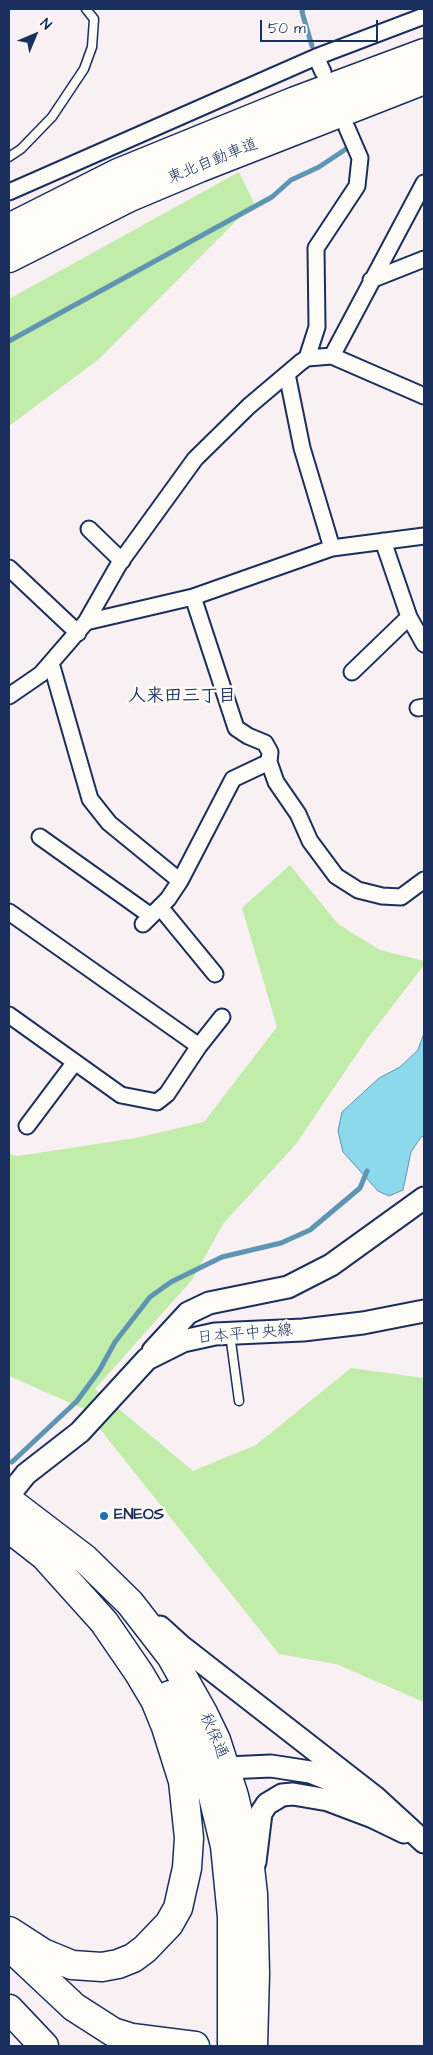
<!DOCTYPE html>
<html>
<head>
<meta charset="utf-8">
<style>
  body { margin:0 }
  #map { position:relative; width:433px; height:2055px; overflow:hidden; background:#f9f0f4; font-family:"Architects Daughter",sans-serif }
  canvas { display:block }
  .frame { position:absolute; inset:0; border:10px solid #1b2f5e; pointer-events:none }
  .north { position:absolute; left:10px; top:10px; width:50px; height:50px; -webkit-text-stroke:4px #fdfcf7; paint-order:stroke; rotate:45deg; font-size:14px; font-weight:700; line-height:20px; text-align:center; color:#1b2f5e }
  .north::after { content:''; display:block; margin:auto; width:18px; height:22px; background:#1b2f5e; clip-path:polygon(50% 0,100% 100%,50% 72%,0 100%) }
  .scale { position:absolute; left:260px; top:20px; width:118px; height:22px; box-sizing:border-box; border:2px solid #1b2f5e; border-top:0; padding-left:6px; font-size:15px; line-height:18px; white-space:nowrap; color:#1b2f5e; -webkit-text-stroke:4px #fdfcf7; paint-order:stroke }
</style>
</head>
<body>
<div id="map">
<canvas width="433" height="2055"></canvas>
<div class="frame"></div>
<div class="north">N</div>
<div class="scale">50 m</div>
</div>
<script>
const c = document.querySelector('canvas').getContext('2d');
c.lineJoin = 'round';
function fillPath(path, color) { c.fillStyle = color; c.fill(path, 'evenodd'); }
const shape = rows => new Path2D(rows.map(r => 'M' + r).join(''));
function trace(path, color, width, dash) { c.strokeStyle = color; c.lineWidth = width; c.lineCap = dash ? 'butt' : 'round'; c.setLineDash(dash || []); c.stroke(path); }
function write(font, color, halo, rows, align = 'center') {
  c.font = font + ' "Architects Daughter","Klee One",sans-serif'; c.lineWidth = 5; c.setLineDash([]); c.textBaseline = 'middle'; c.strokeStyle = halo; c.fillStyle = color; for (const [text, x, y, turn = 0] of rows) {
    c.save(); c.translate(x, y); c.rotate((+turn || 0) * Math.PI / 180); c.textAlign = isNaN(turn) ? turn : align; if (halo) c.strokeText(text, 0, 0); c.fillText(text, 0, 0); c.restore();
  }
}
fillPath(shape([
  [239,172,254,203,99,359,9,426,9,299],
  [290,865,338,924,380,950,424,961,424,965,367,1039,296,1144,223,1224,192,1280,95,1389,193,1471,256,1445,351,1368,424,1378,424,1702,336,1664,279,1654,84,1409,9,1376,9,1154,18,1156,136,1138,204,1122,277,1027,242,908]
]), '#c2eca9');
const water = shape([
  [424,1033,424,1136,421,1137,411,1152,403,1190,389,1196,378,1191,343,1152,338,1131,342,1112,379,1078,400,1067,418,1050,424,1033]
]);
fillPath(water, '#8bd9ea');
trace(water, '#5e95b2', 1);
trace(shape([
  [303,9,302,12,312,46],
  [9,341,272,197,291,180,319,167,346,149],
  [12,1462,77,1401,99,1371,115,1342,150,1297,171,1282,222,1257,281,1243,310,1230,360,1188,367,1171]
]), '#5e95b2', 5);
const lane = shape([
  [9,157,21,149,52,117,84,69,92,47,94,19,86,9],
  [230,1334,239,1401]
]);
const street = shape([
  [316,57,323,72],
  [9,192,316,57,424,16],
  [371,280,424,259],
  [332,356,424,396],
  [307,358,317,327,316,248,357,186,360,158,347,128],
  [287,374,302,448,332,548],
  [89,529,122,561],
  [383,541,409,617,424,644],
  [9,568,78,633],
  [193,597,332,548,424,536],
  [86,622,119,564,195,459,249,406,301,362,307,358,332,356,424,183],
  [51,663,90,799,109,823,180,881,233,779,269,762],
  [352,672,409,617],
  [9,696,41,674,86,622,193,597,236,728,248,736,265,743,270,752,269,762,276,782,298,814,310,841,336,876,358,890,382,896,401,897,424,880],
  [418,708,424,707],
  [40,837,151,916],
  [160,907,215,974],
  [9,912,199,1046,167,1094,157,1102,121,1095,9,1015],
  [143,924,168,899,180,881],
  [199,1046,222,1017],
  [27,1126,75,1062]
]);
const secondary = shape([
  [153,1351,188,1313,209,1303,288,1287,331,1265,424,1198],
  [9,1495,26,1474,80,1432,147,1359,183,1341,215,1334,303,1330,363,1323,424,1311],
  [160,1627,181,1646,375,1797,424,1842],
  [212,1760,227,1768,271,1766,310,1772,328,1779,358,1797],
  [255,1862,261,1813,267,1804,282,1795,293,1794,328,1800,373,1817,404,1832]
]);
const highway = shape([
  [9,228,118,173,295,101,424,53],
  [9,258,130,197,199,168,424,80],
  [9,1501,85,1559,130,1603,171,1656,203,1713,216,1740,234,1796,249,1859,253,1894,255,1973,253,2046],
  [9,1528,55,1564],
  [170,1695,198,1751,210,1784,225,1846,232,1917,232,2046],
  [9,1931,43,1953,72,1965,102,1967,118,1964,133,1958,145,1949,169,1924,178,1908,187,1868,189,1838,183,1781,166,1727,155,1700,139,1673,104,1622,41,1552],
  [9,1946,74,2007,113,2032,132,2038,195,2046],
  [9,2009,44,2046]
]);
trace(lane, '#1b2f5e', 11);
trace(street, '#1b2f5e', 19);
trace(secondary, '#1b2f5e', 25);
trace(highway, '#1b2f5e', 31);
trace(lane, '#fdfcf7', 8);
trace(street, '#fdfcf7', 15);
trace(secondary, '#fdfcf7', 21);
trace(highway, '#fdfcf7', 28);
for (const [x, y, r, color] of [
  [104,1516,5,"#1f6fb2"]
]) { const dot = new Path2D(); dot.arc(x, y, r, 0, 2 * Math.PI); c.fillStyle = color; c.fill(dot); trace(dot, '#fdfcf7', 2); }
write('16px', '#1b2f5e', '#fdfcf7', [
  ["東北自動車道",213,162,-22],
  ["日本平中央線",245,1335,-5],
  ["秋保通",213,1736,67]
]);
write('bold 16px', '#1b2f5e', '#fdfcf7', [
  ["ENEOS",114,1516]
], 'left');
write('bold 18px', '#1b2f5e', '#fdfcf7', [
  ["人来田三丁目",182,697]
]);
</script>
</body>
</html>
